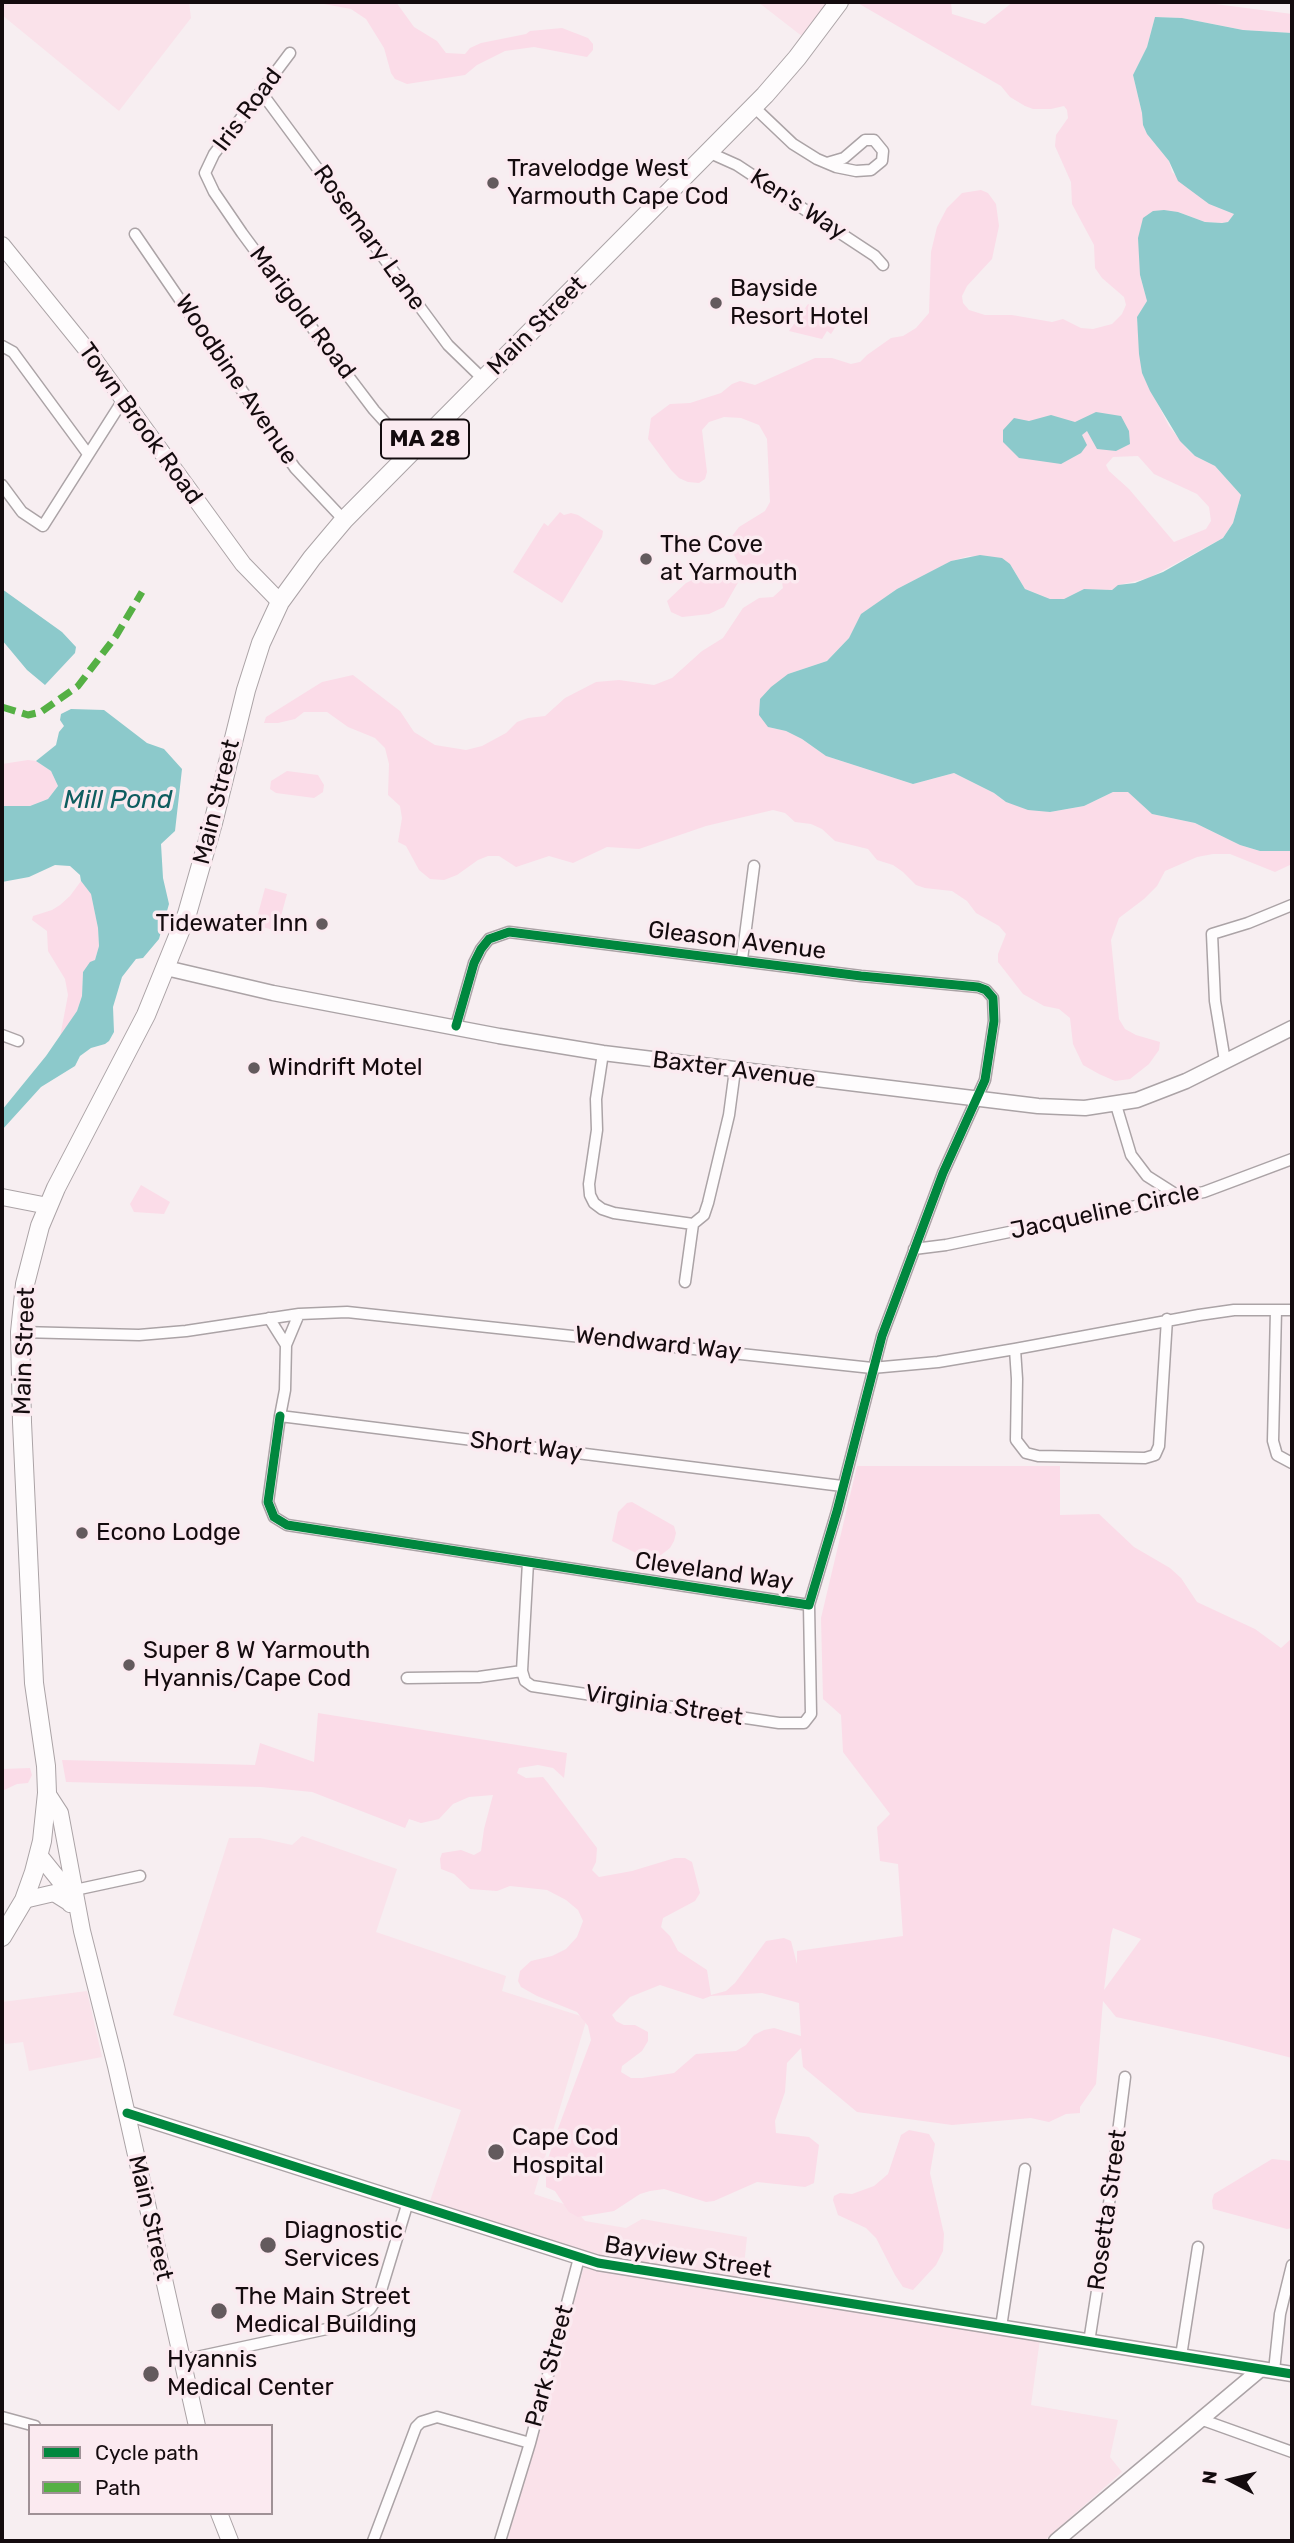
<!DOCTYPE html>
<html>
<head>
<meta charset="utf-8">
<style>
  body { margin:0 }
  #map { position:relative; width:1294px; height:2543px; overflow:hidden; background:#f7eef1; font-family:Rubik,sans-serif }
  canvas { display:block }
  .frame { position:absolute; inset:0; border:4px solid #140b0e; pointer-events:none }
  .legend { position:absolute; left:28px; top:2424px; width:245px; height:91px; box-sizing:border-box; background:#fbeaf0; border:2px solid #9f9196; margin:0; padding:9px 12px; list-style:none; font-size:21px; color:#140b0e }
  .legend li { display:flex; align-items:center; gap:14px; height:35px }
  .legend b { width:35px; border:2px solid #9f9196 }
  .north { position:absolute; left:1196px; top:2445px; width:70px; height:70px; -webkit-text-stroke:5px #fbeaf0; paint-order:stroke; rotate:277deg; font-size:19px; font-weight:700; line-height:28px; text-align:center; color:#140b0e }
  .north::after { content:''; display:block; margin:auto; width:24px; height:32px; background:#140b0e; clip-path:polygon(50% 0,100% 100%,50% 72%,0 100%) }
</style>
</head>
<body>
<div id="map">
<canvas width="1294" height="2543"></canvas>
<div class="frame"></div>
<ul class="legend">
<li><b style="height:9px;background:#00873e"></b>Cycle path</li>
<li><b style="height:9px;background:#55b044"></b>Path</li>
</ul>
<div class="north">N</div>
</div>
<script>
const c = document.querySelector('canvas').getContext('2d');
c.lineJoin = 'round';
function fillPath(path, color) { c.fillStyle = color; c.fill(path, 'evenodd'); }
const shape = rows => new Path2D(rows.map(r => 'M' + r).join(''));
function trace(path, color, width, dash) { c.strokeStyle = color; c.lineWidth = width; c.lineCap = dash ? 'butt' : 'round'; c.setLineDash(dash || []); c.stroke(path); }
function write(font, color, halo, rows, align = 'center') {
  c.font = font + ' Rubik,sans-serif'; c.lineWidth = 7; c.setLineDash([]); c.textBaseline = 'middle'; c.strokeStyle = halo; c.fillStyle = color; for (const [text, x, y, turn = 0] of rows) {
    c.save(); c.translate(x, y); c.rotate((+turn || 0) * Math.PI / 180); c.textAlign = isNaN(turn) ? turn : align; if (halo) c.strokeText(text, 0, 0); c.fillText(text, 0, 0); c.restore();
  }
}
fillPath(shape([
  [2,2,189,2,191,18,119,111,2,15],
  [758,2,830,2,803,37],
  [302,1836,397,1869,376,1932,506,1976,502,1991,587,2018,534,2194,573,2207,585,2221,626,2228,642,2219,747,2237,741,2295,1040,2339,1031,2405,1118,2420,1110,2457,1122,2472,1044,2541,507,2541,588,2252,430,2201,461,2110,173,2015,229,1838,260,1838,292,1845],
  [87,1991,102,2057,29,2071,23,2042,5,2044,2,2026,2,2002]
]), '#fae2ea');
fillPath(shape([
  [313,2,396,2,414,27,437,41,446,53,465,54,470,48,481,43,526,34,530,31,562,28,588,38,593,44,593,50,587,57,534,47,505,51,477,65,465,75,407,84,395,79,391,73,384,48,366,19,351,9],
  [856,2,951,2,952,14,985,24,1013,2,1200,2,1292,14,1292,33,1243,30,1182,18,1155,17,1147,47,1133,75,1142,113,1143,125,1147,134,1169,161,1172,172,1209,204,1234,214,1228,222,1222,223,1205,222,1178,212,1140,275,1147,301,1137,317,1142,373,1169,426,1187,449,1195,456,1215,466,1241,495,1233,523,1223,538,1149,578,1119,585,1112,590,1084,589,1064,599,1050,599,1025,589,1010,564,969,556,952,561,897,589,862,614,849,638,827,661,788,674,768,727,786,731,802,739,826,756,913,784,954,773,994,793,1006,802,1050,812,1084,806,1113,792,1129,792,1152,814,1195,823,1240,845,1260,851,1292,851,1292,864,1275,872,1230,854,1213,854,1197,857,1165,871,1157,886,1144,899,1119,918,1111,940,1119,1019,1125,1029,1136,1035,1160,1042,1159,1050,1149,1064,1130,1079,1115,1081,1099,1074,1083,1065,1073,1044,1070,1018,1059,1009,1044,1006,1023,994,998,962,998,954,1006,934,999,926,976,913,967,901,952,891,925,888,916,885,903,872,893,865,877,860,868,849,835,841,822,829,811,824,795,822,785,813,773,810,706,826,639,849,607,847,573,863,549,856,516,867,499,856,488,856,478,860,457,875,444,880,430,879,419,870,406,846,398,842,402,818,400,806,388,795,389,764,385,748,375,738,348,727,327,712,304,712,295,719,278,723,264,723,266,717,322,682,353,675,400,711,414,732,435,745,466,750,482,746,506,733,517,722,528,718,545,716,565,698,596,682,619,680,654,685,672,678,702,651,723,638,743,608,759,598,773,597,783,588,781,576,773,571,762,571,739,564,730,547,732,536,739,527,765,511,770,502,767,439,759,425,741,418,724,417,709,422,702,430,707,472,705,479,699,483,688,482,679,478,671,470,648,439,651,418,670,404,690,403,721,393,732,384,740,381,755,385,815,358,832,358,851,364,860,362,867,355,891,338,903,336,916,328,929,313,931,252,937,227,947,208,962,193,981,190,988,193,996,204,999,226,992,259,967,286,962,296,963,303,969,310,985,315,1012,315,1052,322,1063,319,1081,328,1093,329,1112,324,1122,314,1126,305,1124,297,1102,278,1095,268,1094,245,1072,204,1071,182,1055,146,1056,135,1068,118,1067,110,1064,106,1051,109,1033,109,1025,106,1010,97,1001,86],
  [1138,456,1154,474,1197,494,1209,507,1211,521,1206,529,1174,542,1129,489,1109,471,1106,465,1113,457],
  [808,304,838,323,831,334,827,331,822,339,789,331],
  [560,512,564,515,571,513,578,515,603,531,602,537,562,603,513,572,544,523,548,526],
  [712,570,728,572,740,579,724,607,709,614,682,617,671,612,667,601,686,583],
  [28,760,36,761,51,771,58,786,48,799,30,806,2,806,2,764],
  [287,771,318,775,324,785,323,792,314,798,276,793,270,789,271,781],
  [81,881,91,893,98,928,99,946,95,960,83,972,82,996,77,1011,60,1037,68,995,65,979,48,951,47,931,32,920,33,916,52,910,60,905,70,896],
  [265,888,287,894,277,931,255,925],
  [141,1185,170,1202,164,1214,134,1212,130,1204],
  [857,1466,1060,1466,1060,1515,1099,1514,1134,1547,1170,1568,1181,1578,1197,1602,1255,1629,1281,1648,1292,1638,1292,2058,1218,2039,1116,2017,1103,2001,1096,2084,1080,2107,1080,2113,1066,2114,1049,2122,1031,2118,952,2125,857,2112,803,2067,801,2048,787,2063,785,2092,775,2121,776,2133,809,2137,819,2145,814,2183,805,2187,757,2182,714,2201,706,2202,664,2189,650,2191,640,2194,614,2211,578,2217,569,2212,555,2191,546,2187,546,2178,547,2162,556,2134,591,2040,588,2026,577,2012,537,1996,521,1987,518,1981,520,1971,531,1961,552,1956,566,1949,577,1937,583,1921,578,1910,566,1900,547,1890,510,1886,497,1891,470,1889,454,1874,441,1869,440,1859,442,1853,461,1850,474,1855,481,1851,484,1829,493,1795,469,1797,453,1804,439,1819,421,1823,409,1819,405,1828,312,1792,261,1787,66,1782,62,1760,255,1765,260,1743,314,1762,318,1713,567,1753,564,1778,553,1768,538,1765,519,1768,517,1773,526,1778,543,1777,548,1783,597,1848,596,1862,592,1870,599,1877,632,1871,675,1858,685,1858,692,1862,700,1893,695,1901,663,1918,661,1927,670,1936,678,1951,707,1970,711,1995,726,1991,735,1983,766,1941,784,1938,791,1941,797,1964,797,1951,903,1936,898,1864,880,1861,877,1827,890,1814,843,1752,841,1715,823,1699,821,1618],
  [1113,1928,1141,1939,1104,1990,1111,1935],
  [660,1985,703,1999,711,1996,762,1993,799,2003,801,2036,774,2028,764,2030,754,2035,746,2045,736,2051,696,2054,674,2073,642,2078,631,2078,621,2072,622,2066,642,2051,648,2041,648,2032,635,2025,624,2025,616,2021,612,2015,630,1997],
  [632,1502,674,1526,676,1533,674,1541,670,1548,661,1555,640,1555,612,1541,618,1512,627,1503],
  [30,1768,32,1775,28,1783,17,1784,2,1791,2,1769],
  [909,2130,929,2134,935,2144,930,2173,944,2234,943,2251,936,2265,913,2290,903,2287,895,2275,876,2238,866,2228,838,2215,833,2200,834,2196,840,2193,852,2194,874,2186,888,2174,901,2135],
  [1272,2159,1292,2161,1292,2228,1287,2229,1213,2209,1212,2201,1214,2194]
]), '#fbdce8');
fillPath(shape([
  [1155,17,1182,18,1243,30,1292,33,1292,851,1260,851,1240,845,1195,823,1152,814,1128,792,1113,792,1084,806,1050,812,1028,810,1006,802,994,793,954,773,913,784,826,756,802,739,786,731,768,727,759,715,760,699,771,687,788,674,827,661,849,638,861,614,897,589,951,561,980,555,1002,558,1010,564,1025,589,1050,599,1064,599,1084,589,1112,590,1118,585,1135,583,1163,572,1223,538,1233,523,1241,495,1215,466,1195,456,1180,441,1150,391,1142,373,1139,354,1137,317,1147,301,1140,275,1138,238,1143,218,1153,211,1164,210,1178,212,1205,222,1222,223,1228,222,1234,214,1209,204,1178,181,1169,161,1147,134,1143,125,1142,113,1133,75,1147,47],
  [1096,412,1121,416,1129,431,1130,444,1116,451,1097,449,1087,431,1082,435,1087,445,1081,453,1061,464,1019,458,1003,442,1003,430,1014,418,1029,421,1051,415,1075,422],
  [2,589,62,632,76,647,75,653,45,685,27,670,2,640],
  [71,709,104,710,147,743,164,749,182,769,175,831,161,844,163,878,169,904,159,939,143,958,136,959,122,977,113,1007,114,1032,109,1041,105,1044,91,1048,80,1056,75,1066,41,1087,2,1130,2,1110,46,1056,77,1011,82,996,83,972,90,962,95,960,99,946,98,928,91,894,81,881,80,875,70,866,55,865,29,877,2,882,2,806,30,806,48,799,58,786,51,771,36,761,56,745,59,732,64,726,60,720,61,714]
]), '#8cc9cb');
const minor = shape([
  [290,53,214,154,205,173,214,192,242,233,333,356,374,410,412,452],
  [261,92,448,345,483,379],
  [753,106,793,144,817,159,836,167,856,171,871,170,882,161,883,151,874,140,865,140,844,158,827,163],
  [708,152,737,165,875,256,883,265],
  [135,234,295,468,344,520],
  [2,346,13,352,88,454],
  [2,485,22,512,43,526,123,400],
  [742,959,754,866],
  [2,1035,18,1041],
  [603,1053,596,1099,597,1130,589,1184,590,1195,594,1203,602,1209,614,1213,693,1224],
  [1225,1061,1215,1001,1212,934,1248,923,1292,905],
  [1116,1105,1131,1155,1147,1176,1180,1197],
  [914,1249,946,1245,1204,1192,1292,1159],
  [685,1282,693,1224,704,1215,708,1203,729,1115,735,1070],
  [1276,1310,1273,1441,1277,1455,1292,1463],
  [299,1314,286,1345,285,1390,280,1416,842,1486],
  [269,1318,286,1345],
  [20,1332,139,1335,186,1331,299,1314,347,1312,872,1368,938,1362,1015,1349,1199,1315,1234,1310,1292,1310],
  [1015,1349,1017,1379,1016,1440,1026,1453,1038,1456,1145,1458,1155,1455,1159,1446,1167,1319],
  [280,1416,268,1502,274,1517,287,1525,809,1605,837,1511,882,1336,943,1173,985,1080,994,1021,993,998,986,990,978,987,861,976,509,932,489,939,481,949,474,963,456,1026],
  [528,1562,522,1671,525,1681,532,1686,779,1723,804,1723,811,1714,809,1605],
  [407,1678,479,1677,522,1671],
  [75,1890,140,1876],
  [1001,2327,1025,2169],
  [1089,2342,1102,2259,1125,2077],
  [1181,2356,1198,2247],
  [183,2360,336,2327,360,2317,370,2309,380,2294,408,2202],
  [1274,2371,1280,2314,1292,2265],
  [2,2417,35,2426],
  [1200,2419,1292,2452],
  [373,2541,416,2427,421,2422,437,2417,530,2443],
  [500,2541,530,2443,579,2258]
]);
const tertiary = shape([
  [166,968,273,993,499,1036,603,1053,1038,1106,1085,1108,1137,1100,1186,1081,1292,1028],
  [127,2113,598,2263,1292,2374],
  [1056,2541,1261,2369]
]);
const secondary = shape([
  [2,245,91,355,243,564,280,602],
  [2,1197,48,1206],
  [47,1793,60,1813,82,1931,116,2066,197,2426],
  [39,1855,64,1886,70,1904],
  [24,1900,54,1893,70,1903],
  [219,2513,230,2541]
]);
const primary = shape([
  [2,1937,24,1900,34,1872,42,1841,47,1793,46,1766,34,1683,22,1422,20,1332,25,1284,40,1226,56,1188,146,1015,187,914,213,823,246,690,261,643,280,602,312,558,344,520,765,95,797,58,839,2]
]);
trace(minor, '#aba3a6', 13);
trace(tertiary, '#aba3a6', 17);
trace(secondary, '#aba3a6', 18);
trace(primary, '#aba3a6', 20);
trace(minor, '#fefcfd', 10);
trace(tertiary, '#fefcfd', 14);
trace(secondary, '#fefcfd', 16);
trace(primary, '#fefcfd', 18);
trace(shape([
  [2,707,28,715,41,712,78,686,116,636,142,592]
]), '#55b044', 7, [14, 7]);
trace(shape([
  [280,1416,268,1502,274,1517,287,1525,809,1605,837,1511,882,1336,943,1173,985,1080,994,1021,993,998,986,990,978,987,861,976,509,932,489,939,481,949,474,963,456,1026],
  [127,2113,598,2263,1292,2374]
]), '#00873e', 9);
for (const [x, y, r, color] of [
  [493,183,7,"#635a5d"],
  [716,303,7,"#635a5d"],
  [646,559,7,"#635a5d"],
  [322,924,7,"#635a5d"],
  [254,1068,7,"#635a5d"],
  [82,1533,7,"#635a5d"],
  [129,1665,7,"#635a5d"],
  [496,2152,9,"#635a5d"],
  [268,2245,9,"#635a5d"],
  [219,2311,9,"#635a5d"],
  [151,2374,9,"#635a5d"]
]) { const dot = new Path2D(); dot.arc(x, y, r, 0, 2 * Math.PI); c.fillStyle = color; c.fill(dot); trace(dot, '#fbeaf0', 2.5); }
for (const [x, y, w] of [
  [425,439,88]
]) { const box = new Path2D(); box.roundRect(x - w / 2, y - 19.5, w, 39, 5); c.fillStyle = '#fbeaf0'; c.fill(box); trace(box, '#140b0e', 2); }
write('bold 23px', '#140b0e', null, [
  ["MA 28",425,439]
]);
write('24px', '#140b0e', '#fbeaf0', [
  ["Iris Road",248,110,-53],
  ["Ken's Way",798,205,33],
  ["Rosemary Lane",369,238,54],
  ["Marigold Road",302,313,53],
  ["Main Street",537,326,-45],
  ["Woodbine Avenue",236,380,56],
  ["Town Brook Road",140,424,54],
  ["Main Street",217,802,-76],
  ["Gleason Avenue",737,941,7],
  ["Baxter Avenue",734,1070,7],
  ["Jacqueline Circle",1105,1212,-12],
  ["Wendward Way",658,1344,6],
  ["Main Street",25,1351,-88],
  ["Short Way",526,1447,7],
  ["Cleveland Way",714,1572,8],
  ["Virginia Street",664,1706,9],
  ["Rosetta Street",1108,2210,-82],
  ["Main Street",150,2218,77],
  ["Bayview Street",688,2258,9],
  ["Park Street",550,2366,-75]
]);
write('24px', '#140b0e', '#fbeaf0', [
  ["Travelodge West",507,169],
  ["Yarmouth Cape Cod",507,197],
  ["Bayside",730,289],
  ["Resort Hotel",730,317],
  ["The Cove",660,545],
  ["at Yarmouth",660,573],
  ["Tidewater Inn",308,924,"right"],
  ["Windrift Motel",268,1068],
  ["Econo Lodge",96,1533],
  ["Super 8 W Yarmouth",143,1651],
  ["Hyannis/Cape Cod",143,1679],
  ["Cape Cod",512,2138],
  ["Hospital",512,2166],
  ["Diagnostic",284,2231],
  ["Services",284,2259],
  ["The Main Street",235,2297],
  ["Medical Building",235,2325],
  ["Hyannis",167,2360],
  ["Medical Center",167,2388]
], 'left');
write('italic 26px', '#0e5d5f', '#fbeaf0', [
  ["Mill Pond",118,800]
]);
</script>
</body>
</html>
